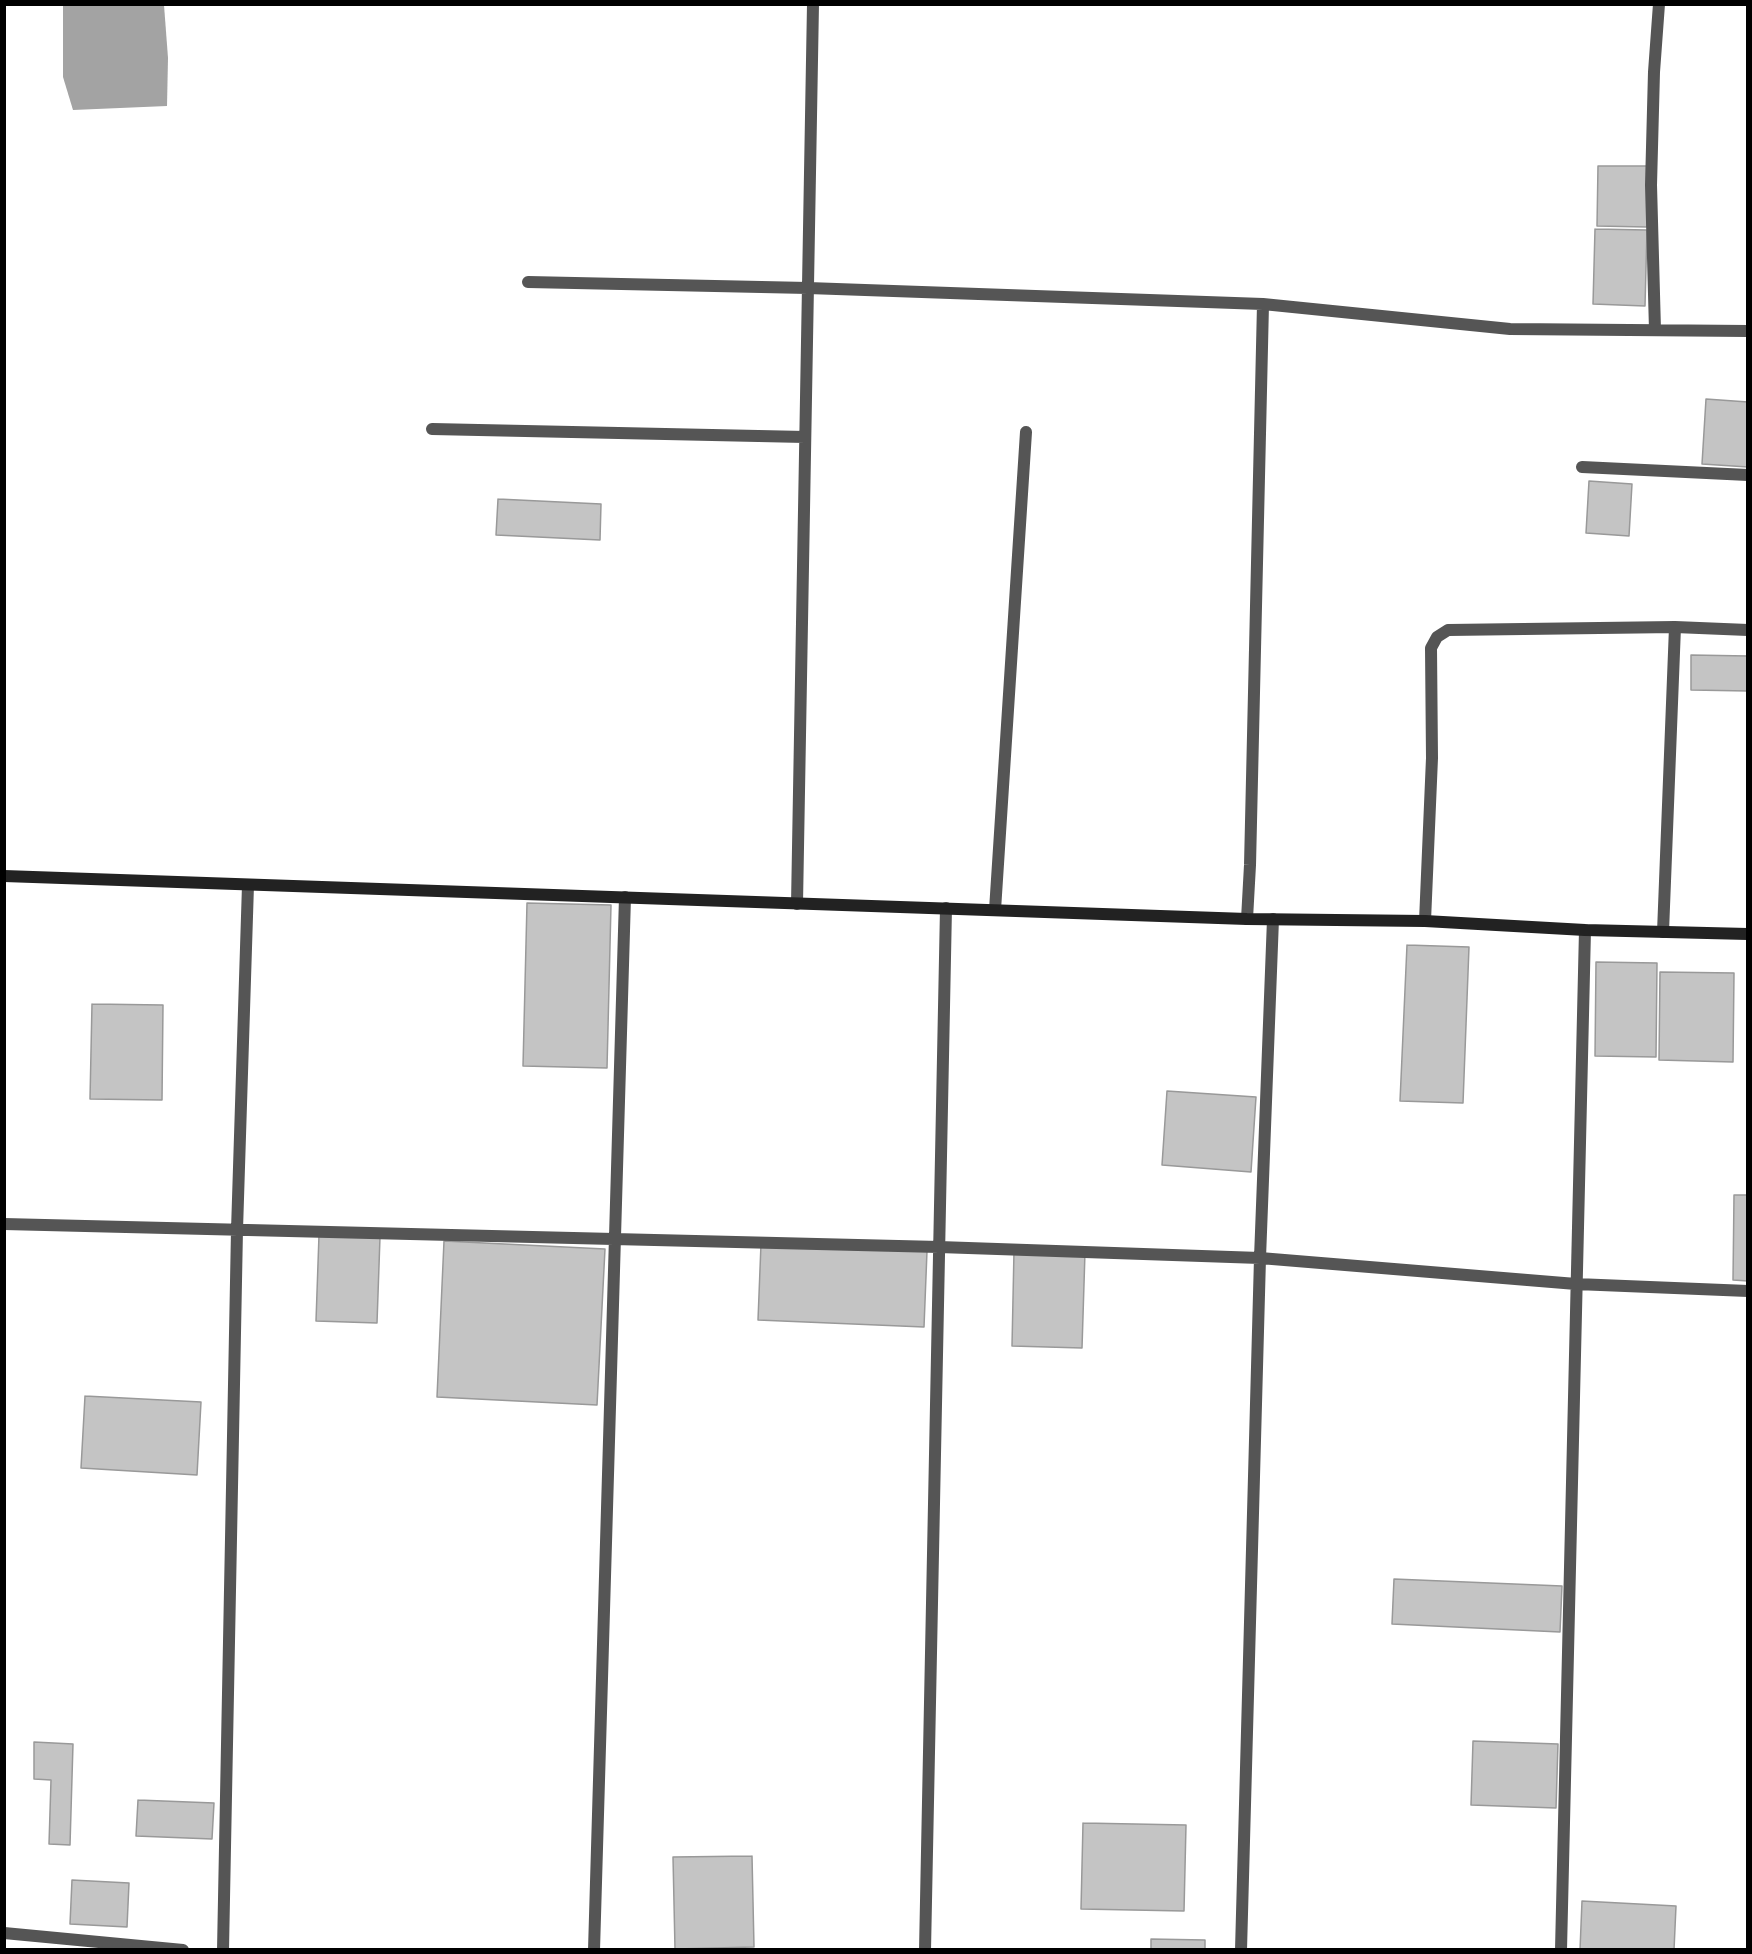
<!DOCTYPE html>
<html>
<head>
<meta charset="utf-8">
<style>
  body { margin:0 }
  #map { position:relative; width:1752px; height:1954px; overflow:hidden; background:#fff; font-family:"DejaVu Sans",sans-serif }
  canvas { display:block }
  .frame { position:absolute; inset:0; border:6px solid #000; pointer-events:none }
</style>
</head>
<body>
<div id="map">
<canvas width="1752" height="1954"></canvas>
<div class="frame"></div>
</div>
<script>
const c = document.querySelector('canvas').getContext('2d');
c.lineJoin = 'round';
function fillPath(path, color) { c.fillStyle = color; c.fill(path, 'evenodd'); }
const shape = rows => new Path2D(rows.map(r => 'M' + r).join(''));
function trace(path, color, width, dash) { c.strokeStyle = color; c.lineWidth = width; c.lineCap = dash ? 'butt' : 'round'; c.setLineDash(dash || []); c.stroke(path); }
fillPath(shape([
  [63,5,164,5,168,58,167,106,73,110,63,77]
]), '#a3a3a3');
const building = shape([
  [1598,166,1649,166,1647,227,1597,226,1598,166],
  [1595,229,1647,230,1645,306,1593,304,1595,229],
  [1706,399,1748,402,1748,467,1702,464,1706,399],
  [1589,481,1632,484,1629,536,1586,533,1589,481],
  [498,499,601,504,600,540,496,535,498,499],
  [1691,655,1748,656,1748,691,1691,690,1691,655],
  [527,903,611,905,607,1068,523,1066,527,903],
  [1407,945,1469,947,1463,1103,1400,1101,1407,945],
  [1596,962,1657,963,1656,1057,1595,1056,1596,962],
  [1660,972,1734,973,1733,1062,1659,1060,1660,972],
  [92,1004,163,1005,162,1100,90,1099,92,1004],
  [1167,1091,1256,1097,1251,1172,1162,1165,1167,1091],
  [1734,1195,1748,1195,1748,1281,1733,1280,1734,1195],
  [319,1235,380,1237,377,1323,316,1321,319,1235],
  [444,1241,605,1249,597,1405,437,1397,444,1241],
  [761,1244,927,1251,924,1327,758,1320,761,1244],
  [1014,1251,1085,1252,1082,1348,1012,1346,1014,1251],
  [85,1396,201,1402,197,1475,81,1468,85,1396],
  [1394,1579,1562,1586,1560,1632,1392,1624,1394,1579],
  [1473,1741,1558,1744,1556,1808,1471,1805,1473,1741],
  [34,1742,73,1744,70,1845,49,1844,51,1780,34,1779,34,1742],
  [138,1800,214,1803,212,1839,136,1836,138,1800],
  [1083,1823,1186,1825,1184,1911,1081,1909,1083,1823],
  [752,1856,754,1947,675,1949,673,1857,752,1856],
  [72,1880,129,1883,127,1927,70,1924,72,1880],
  [1582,1901,1676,1906,1674,1950,1580,1950,1582,1901],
  [1151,1939,1205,1940,1205,1950,1151,1950,1151,1939]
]);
fillPath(building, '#c4c4c4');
trace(building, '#999', 1.5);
trace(shape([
  [528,282,808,288,1263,304,1510,329,1748,331],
  [1655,330,1651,185,1654,72,1659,4],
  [432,429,805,437],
  [1582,467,1748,475],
  [797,904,813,4],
  [995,910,1026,432],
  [1247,919,1250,865,1263,304],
  [1425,921,1432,758,1431,648,1437,637,1448,630,1675,627,1748,630],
  [1663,932,1675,627],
  [4,1224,939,1247,1260,1258,1576,1284,1748,1291],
  [4,1933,183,1950],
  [223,1950,237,1230,248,885],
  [594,1950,625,897],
  [925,1950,946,908],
  [1241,1950,1260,1258,1273,919],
  [1561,1950,1585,930]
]), '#555', 12);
trace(shape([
  [4,876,1247,919,1425,921,1585,930,1748,934]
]), '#222', 12);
</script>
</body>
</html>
